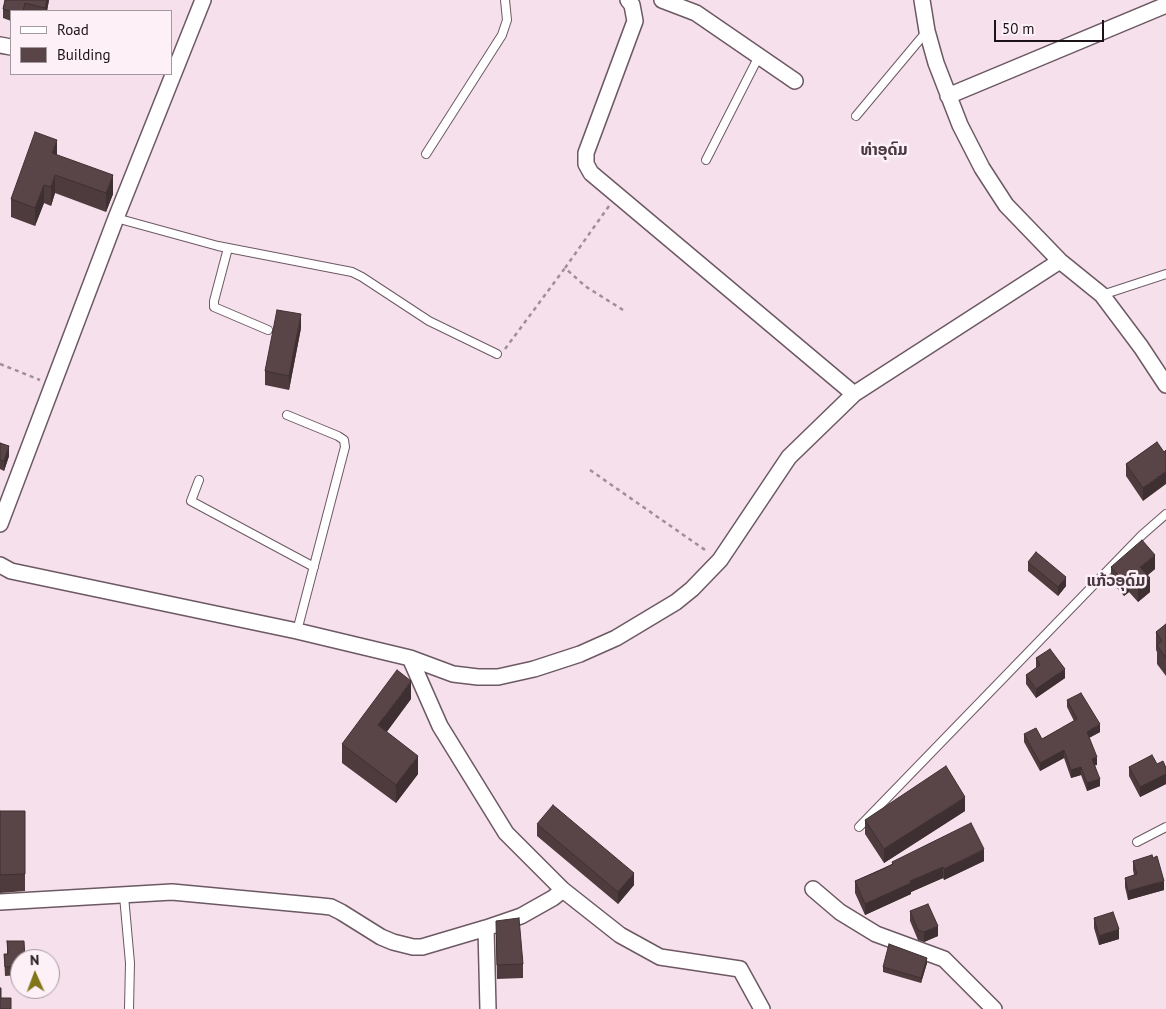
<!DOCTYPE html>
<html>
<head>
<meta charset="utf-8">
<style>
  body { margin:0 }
  #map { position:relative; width:1166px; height:1009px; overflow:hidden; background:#f6e0eb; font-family:"PT Sans",sans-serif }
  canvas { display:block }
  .legend { position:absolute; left:10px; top:10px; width:162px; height:65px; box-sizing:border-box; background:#fdf0f6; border:1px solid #a3989d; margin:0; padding:6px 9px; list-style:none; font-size:15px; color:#1b1317 }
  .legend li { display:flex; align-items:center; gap:10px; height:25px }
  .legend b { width:25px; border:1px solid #a3989d }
  .north { position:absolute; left:10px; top:949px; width:50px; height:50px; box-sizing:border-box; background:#fdf0f6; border:1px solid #a3989d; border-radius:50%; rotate:358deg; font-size:14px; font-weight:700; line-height:20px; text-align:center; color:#1b1317 }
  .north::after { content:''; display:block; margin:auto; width:18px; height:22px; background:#817518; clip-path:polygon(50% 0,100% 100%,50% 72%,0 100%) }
  .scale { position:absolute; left:994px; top:20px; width:110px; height:22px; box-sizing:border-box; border:2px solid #1b1317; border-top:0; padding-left:6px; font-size:15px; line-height:18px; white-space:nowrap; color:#1b1317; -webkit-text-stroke:4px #fdf0f6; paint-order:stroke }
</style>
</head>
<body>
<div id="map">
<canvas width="1166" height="1009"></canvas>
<ul class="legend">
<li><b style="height:6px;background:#fff"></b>Road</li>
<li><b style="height:14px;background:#594547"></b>Building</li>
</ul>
<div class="north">N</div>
<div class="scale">50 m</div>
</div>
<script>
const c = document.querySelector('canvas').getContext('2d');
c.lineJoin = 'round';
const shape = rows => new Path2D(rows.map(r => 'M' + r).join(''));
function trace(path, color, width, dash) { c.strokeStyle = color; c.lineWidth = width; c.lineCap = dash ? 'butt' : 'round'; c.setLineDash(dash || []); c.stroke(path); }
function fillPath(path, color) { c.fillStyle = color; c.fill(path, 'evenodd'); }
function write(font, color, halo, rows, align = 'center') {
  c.font = font + ' "PT Sans","Noto Sans Lao",sans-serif'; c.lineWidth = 5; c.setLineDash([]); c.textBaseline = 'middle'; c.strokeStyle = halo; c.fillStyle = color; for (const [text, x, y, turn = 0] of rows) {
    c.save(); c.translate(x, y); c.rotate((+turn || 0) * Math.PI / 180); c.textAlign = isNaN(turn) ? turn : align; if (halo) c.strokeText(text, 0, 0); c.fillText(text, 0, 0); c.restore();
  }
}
const lane = shape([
  [856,116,927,31],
  [426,154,502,35,507,20,505,0],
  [706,160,759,56],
  [116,218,218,246,352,272,362,277,429,321,497,354],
  [228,248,214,301,214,307,268,330],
  [1102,295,1166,274],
  [287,415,338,436,344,440,345,447,297,631],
  [199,480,191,501,314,567],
  [859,827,1142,535,1166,514],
  [1137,842,1166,827],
  [124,896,130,963,129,1009]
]);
const street = shape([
  [628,0,632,5,635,21,586,153,586,164,591,173,854,394],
  [662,0,696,13,795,81],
  [922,0,927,31,936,63,960,125,982,168,1006,205,1060,261,1102,295,1141,347,1166,385],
  [0,45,11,47],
  [948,96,1166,5],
  [0,524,116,218,203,0],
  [0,565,11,571,297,631,410,658,453,674,478,677,498,677,534,669,580,654,616,638,676,602,692,589,720,560,789,457,854,394,1060,261],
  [410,658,440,726,506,833,563,890,620,935,660,957,740,969,762,1009],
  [813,889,840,912,876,934,944,959,994,1009],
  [0,902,172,892,322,906,331,907,341,912,381,937,393,942,413,947,422,947,486,928],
  [488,1009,486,928,521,916,553,898,563,890]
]);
trace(lane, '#6c5963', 10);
trace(street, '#6c5963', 18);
trace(shape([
  [609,206,565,268,585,286,623,310],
  [505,349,565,268],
  [0,364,40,380],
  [590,470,708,552]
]), '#9f8f97', 2.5, [4, 4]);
trace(lane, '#fff', 8);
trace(street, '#fff', 15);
fillPath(shape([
  [5,0,49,0,47,11,11,11,11,21,3,18,3,9],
  [57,155,113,194,106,212,55,193,51,206,44,203,35,226,11,217,11,199],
  [301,328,289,390,265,385,265,371],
  [1157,442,1143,501,1126,476,1126,464],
  [0,443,9,456,4,471,0,469],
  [1028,562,1066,586,1058,596,1028,571],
  [1111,567,1155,569,1148,575,1150,592,1138,602,1129,592,1124,596,1111,581],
  [1166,624,1166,676,1157,664,1157,652,1156,650,1156,632],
  [1036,658,1065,678,1036,698,1026,684,1026,675,1036,668],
  [411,699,386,732,418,774,396,803,342,763,342,744],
  [1067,700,1100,732,1089,738,1097,765,1095,765,1100,786,1087,791,1081,775,1071,778,1064,758,1040,771,1024,742,1024,734,1042,739,1074,721,1067,707],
  [1157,764,1166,768,1166,784,1140,797,1129,776,1129,767],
  [0,811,25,811,25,891,0,893],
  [965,811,884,863,865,834,865,820],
  [537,824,634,885,618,904,537,836],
  [984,861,944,880,943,878,911,892,911,894,865,915,855,893,855,881,892,864,892,862],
  [1133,861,1164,890,1128,900,1125,887,1125,878,1134,875,1133,870],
  [910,911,938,936,924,942,918,940,910,921],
  [1094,918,1119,939,1099,945,1094,928],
  [496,935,523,964,523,978,497,979],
  [7,941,20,959,20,975,5,976,4,954,7,954],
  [927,963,921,983,883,972,883,967]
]), '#4d3b3d');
fillPath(shape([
  [47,0,49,0,47,11,45,11],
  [57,140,57,158,52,153],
  [55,175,55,193,51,206,51,187],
  [113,175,113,194,106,212,106,193],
  [44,185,44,203,35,226,35,208],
  [301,314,301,328,289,390,289,376],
  [9,446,9,456,4,471,4,461],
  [1166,471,1166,484,1143,501,1143,488],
  [1155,555,1155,569,1140,581,1140,567],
  [1066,577,1066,586,1058,596,1058,587],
  [1129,578,1129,592,1124,596,1124,582],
  [1150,578,1150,592,1138,602,1138,588],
  [1065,669,1065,678,1036,698,1036,689],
  [411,681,411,699,378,744,378,725],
  [1100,724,1100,732,1087,739,1087,732],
  [1064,750,1064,758,1040,771,1040,763],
  [418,756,418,774,396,803,396,785],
  [1097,757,1097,765,1092,766,1092,759],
  [1081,767,1081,775,1071,778,1071,770],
  [1166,774,1166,784,1140,797,1140,787],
  [1100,779,1100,786,1087,791,1087,783],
  [965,797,965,811,884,863,884,849],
  [984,849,984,861,944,880,944,869],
  [943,867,943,878,911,892,911,894,865,915,865,904,910,881],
  [634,873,634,885,618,904,618,892],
  [1164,881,1164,890,1128,900,1128,891],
  [938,926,938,936,924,942,924,932],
  [1119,929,1119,939,1099,945,1099,936],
  [927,958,927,963,921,983,921,978]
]), '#3e3032');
const building = shape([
  [5,0,47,0,45,8,25,3,23,11,11,11,3,9,5,0],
  [35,132,57,140,52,153,113,175,106,193,55,175,51,187,44,185,35,208,11,199,35,132],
  [277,310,301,314,289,376,265,371,277,310],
  [1157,442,1164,452,1166,450,1166,471,1143,488,1126,464,1157,442],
  [0,443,9,446,4,461,0,460,0,443],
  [1142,540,1155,555,1140,567,1150,578,1138,588,1129,578,1124,582,1111,567,1142,540],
  [1036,552,1066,577,1058,587,1028,562,1036,552],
  [1166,624,1166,658,1157,645,1162,641,1156,632,1166,624],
  [1050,649,1065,669,1036,689,1026,675,1040,665,1036,658,1050,649],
  [397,670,411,681,378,725,418,756,396,785,342,744,397,670],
  [1081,693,1100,724,1087,732,1097,757,1092,759,1100,779,1087,783,1081,767,1071,770,1064,750,1040,763,1024,734,1036,728,1042,739,1077,719,1067,700,1081,693],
  [1152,755,1157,764,1163,761,1166,768,1166,774,1140,787,1129,767,1152,755],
  [946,766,965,797,884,849,865,820,946,766],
  [553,805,634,873,618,892,537,824,553,805],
  [0,811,25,811,25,874,0,875,0,811],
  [971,823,984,849,944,869,943,867,910,881,911,883,865,904,855,881,883,869,893,864,892,862,971,823],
  [1152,855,1153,858,1157,856,1164,881,1128,891,1125,878,1137,874,1133,861,1152,855],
  [928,904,938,926,924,932,918,930,910,911,928,904],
  [1113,912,1119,929,1099,936,1094,918,1113,912],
  [519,918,523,964,497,965,496,921,519,918],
  [7,941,24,941,25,959,20,959,20,966,5,967,4,954,8,954,7,941],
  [889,944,927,958,921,978,883,967,889,944],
  [0,988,1,988,1,998,11,998,11,1009,0,1009,0,988]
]);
fillPath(building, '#594547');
trace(building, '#3e3032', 1);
write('bold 16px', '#493841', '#fdf0f6', [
  ["ທ່າອຸດົມ",884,150],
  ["ແກ້ວອຸດົມ",1116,581]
]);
</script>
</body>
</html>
